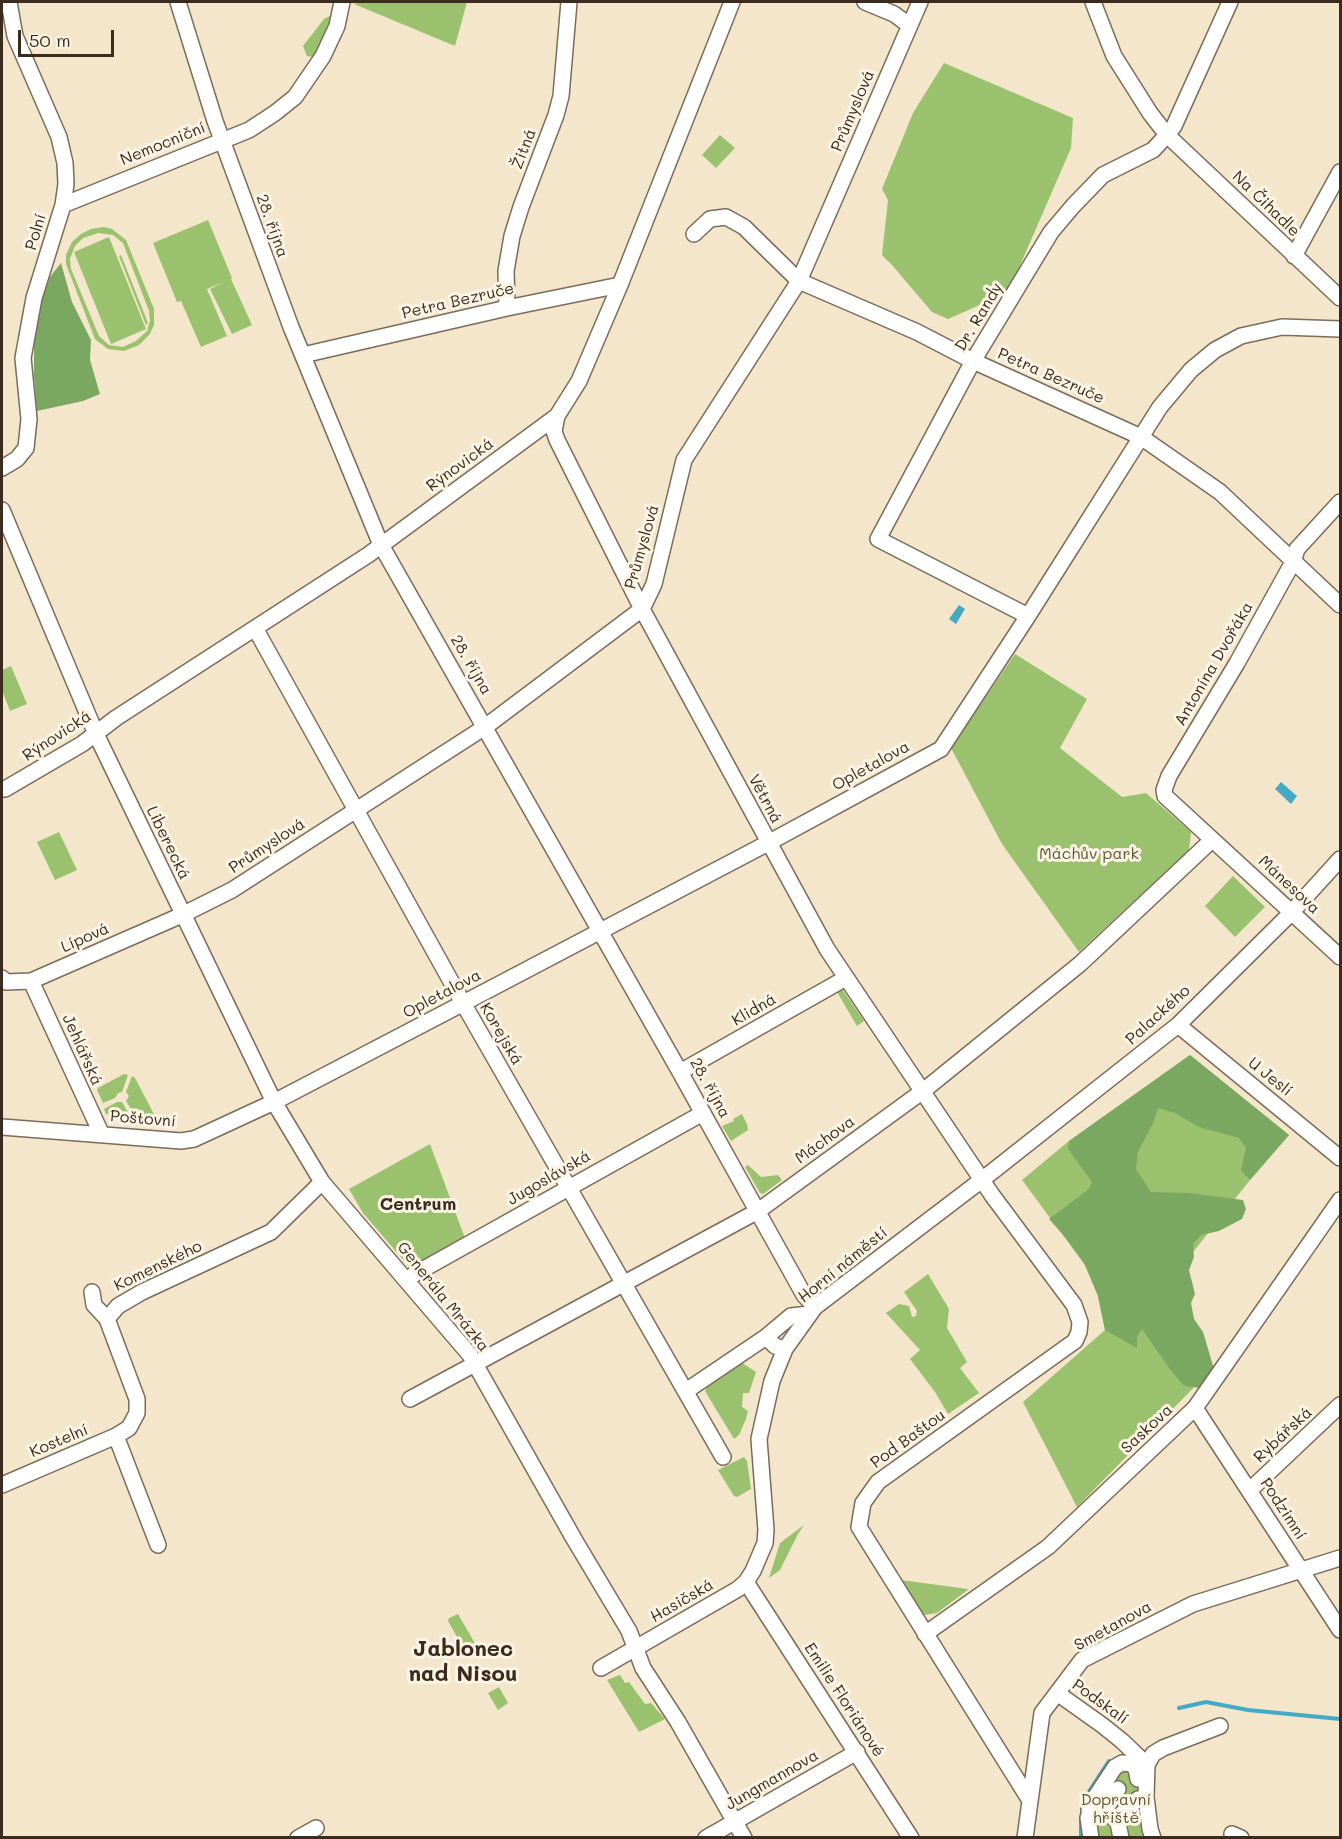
<!DOCTYPE html>
<html>
<head>
<meta charset="utf-8">
<style>
  body { margin:0 }
  #map { position:relative; width:1342px; height:1839px; overflow:hidden; background:#f3e6cb; font-family:Mali,sans-serif }
  canvas { display:block }
  .frame { position:absolute; inset:0; border:3px solid #3b2a1e; pointer-events:none }
  .scale { position:absolute; left:18px; top:30px; width:96px; height:27px; box-sizing:border-box; border:3px solid #3b2a1e; border-top:0; padding-left:8px; font-size:18px; line-height:21px; white-space:nowrap; color:#3b2a1e; -webkit-text-stroke:4px #fcf5e5; paint-order:stroke }
</style>
</head>
<body>
<div id="map">
<canvas width="1342" height="1839"></canvas>
<div class="frame"></div>
<div class="scale">50 m</div>
</div>
<script>
const c = document.querySelector('canvas').getContext('2d');
c.lineJoin = 'round';
function fillPath(path, color) { c.fillStyle = color; c.fill(path, 'evenodd'); }
const shape = rows => new Path2D(rows.map(r => 'M' + r).join(''));
function trace(path, color, width, dash) { c.strokeStyle = color; c.lineWidth = width; c.lineCap = dash ? 'butt' : 'round'; c.setLineDash(dash || []); c.stroke(path); }
function write(font, color, halo, rows, align = 'center') {
  c.font = font + ' Mali,sans-serif'; c.lineWidth = 6; c.setLineDash([]); c.textBaseline = 'middle'; c.strokeStyle = halo; c.fillStyle = color; for (const [text, x, y, turn = 0] of rows) {
    c.save(); c.translate(x, y); c.rotate((+turn || 0) * Math.PI / 180); c.textAlign = isNaN(turn) ? turn : align; if (halo) c.strokeText(text, 0, 0); c.fillText(text, 0, 0); c.restore();
  }
}
fillPath(shape([
  [360,2,467,2,455,46,354,4],
  [330,16,332,21,317,55,313,57,307,56,303,46,324,19],
  [944,63,1073,118,1071,148,1012,284,991,300,948,319,932,312,892,265,882,255,888,200,882,189,913,113],
  [720,135,735,148,716,168,702,155],
  [208,220,232,278,231,279,252,325,232,334,210,289,224,282,207,289,227,336,201,347,181,301,177,302,153,243],
  [104,227,112,229,126,240,154,309,154,325,150,334,139,345,124,351,108,349,95,339,66,264,66,255,72,242,81,234,91,229],
  [98,233,113,235,123,243,149,311,150,321,147,331,136,341,123,347,109,345,99,336,71,269,70,259,75,246,83,238],
  [109,237,146,329,111,344,74,252],
  [121,255,148,323,146,325,119,256],
  [1015,654,1087,699,1060,748,1122,797,1146,793,1191,832,1189,850,1079,952,1002,844,951,748],
  [11,666,27,704,10,711,2,690,2,670],
  [59,832,77,870,55,880,37,842],
  [1233,876,1265,907,1235,937,1205,906],
  [842,989,864,1021,857,1026,837,992],
  [1190,1055,1289,1135,1250,1180,1171,1280,1208,1373,1077,1507,1023,1402,1105,1330,1098,1296,1085,1265,1022,1180,1069,1141],
  [124,1074,128,1075,122,1092,118,1093,115,1098,103,1103,97,1090,98,1088],
  [132,1076,135,1078,156,1118,136,1117,126,1101,129,1096,126,1092],
  [117,1102,122,1102,130,1116,106,1114,104,1109],
  [742,1114,747,1124,748,1130,731,1141,722,1126,734,1121,733,1119],
  [430,1144,466,1241,412,1270,363,1213,349,1189],
  [748,1165,761,1177,778,1175,782,1180,763,1194,760,1193,745,1167],
  [928,1274,949,1309,947,1328,967,1362,960,1368,979,1393,948,1414,935,1392,910,1359,920,1350,886,1313,899,1304,909,1306,912,1317,916,1316,917,1311,904,1292],
  [741,1362,756,1372,749,1393,743,1393,742,1407,748,1411,746,1419,739,1435,734,1439,705,1391,708,1386],
  [744,1457,747,1461,751,1489,737,1497,734,1496,718,1470],
  [804,1525,798,1534,780,1570,769,1578,780,1543],
  [901,1580,968,1589,969,1589,937,1613,924,1615],
  [458,1614,476,1645,465,1651,448,1621,449,1618],
  [620,1675,625,1683,629,1682,645,1704,651,1703,665,1719,639,1732,607,1680],
  [499,1687,508,1703,498,1710,488,1693],
  [1118,1756,1124,1757,1140,1765,1147,1837,1086,1837,1093,1791]
]), '#9ac26e');
fillPath(shape([
  [61,263,72,302,91,340,90,360,100,394,83,401,37,411,34,376,34,341,43,296,50,277],
  [1190,1055,1289,1135,1250,1180,1241,1170,1246,1148,1239,1138,1199,1127,1175,1113,1158,1108,1153,1123,1138,1152,1136,1169,1151,1192,1189,1193,1243,1200,1246,1209,1242,1219,1219,1231,1201,1235,1193,1244,1194,1257,1189,1270,1195,1294,1191,1303,1194,1319,1203,1332,1214,1369,1201,1388,1184,1386,1169,1368,1142,1329,1137,1337,1137,1348,1105,1330,1098,1296,1085,1265,1066,1238,1049,1219,1089,1189,1092,1182,1068,1149,1069,1141]
]), '#7ba861');
fillPath(shape([
  [959,605,965,609,956,624,949,619],
  [1281,782,1297,796,1291,804,1275,789]
]), '#44a9c4');
trace(shape([
  [1179,1708,1206,1702,1248,1710,1340,1719],
  [1085,1802,1088,1793,1109,1761],
  [1081,1838,1081,1818]
]), '#44a9c4', 4);
const street = shape([
  [178,2,215,121,291,327,381,545,680,1072,804,1295,815,1307],
  [865,2,894,14,909,25],
  [1093,2,1114,56,1150,113,1167,135,1340,298],
  [63,205,249,130,275,113,295,97,323,56,337,26,342,2],
  [694,234,710,219,726,217,744,227,799,281,917,332,973,361,1141,437,1220,492,1340,605],
  [1294,256,1340,172],
  [507,308,506,271,512,236,521,207,556,115,561,96,569,2],
  [303,355,507,308,620,285],
  [557,416,554,431,557,440,642,609,827,949,992,1195,1074,1305,1080,1322,1079,1332,1075,1341,878,1482,863,1503,859,1527,1029,1799],
  [2,468,17,459,26,448,29,419,23,358,34,298,63,205,66,184,65,163,59,137,15,36,9,2],
  [1340,502,1297,549,1293,562,1237,663,1169,776,1164,790,1165,796,1340,957],
  [2,510,96,734,274,1102,322,1182,470,1355,574,1539,629,1631,643,1668,678,1722,744,1838],
  [1028,616,878,539,973,361,1051,232,1073,206,1103,175,1153,150,1167,135,1174,126,1230,2],
  [255,628,463,1003,723,1457],
  [5,789,82,744,116,718,368,555,557,416,579,381,620,285,732,2],
  [2,978,6,982,31,981,182,915,232,890,485,727,642,609,654,584,684,460,799,281,920,2],
  [31,981,101,1133],
  [1178,1025,1340,1158],
  [680,1072,846,978],
  [2,1127,181,1141,194,1139,274,1102,454,1008,768,843,941,749,1028,616,1160,407,1191,370,1215,350,1241,336,1282,327,1340,329],
  [413,1275,703,1113],
  [92,1292,94,1305,107,1319],
  [766,1337,791,1316,809,1314],
  [686,1391,766,1337,775,1346,785,1349],
  [410,1399,758,1211,923,1091,1080,964,1212,840],
  [1195,1408,1340,1630],
  [116,1436,158,1545],
  [2,1485,116,1436,129,1428,137,1413,137,1399,107,1319,118,1306,142,1292,271,1232,322,1182],
  [1250,1490,1340,1405],
  [746,1582,911,1838],
  [925,1634,1048,1547,1195,1408,1340,1200],
  [601,1668,738,1589,746,1582,753,1571,765,1543,766,1530,759,1439,772,1381,785,1349,815,1307,983,1179,1178,1025,1291,913,1340,859],
  [1057,1693,1102,1725,1122,1741,1147,1765,1146,1797,1150,1829,1153,1838],
  [1147,1765,1153,1754,1163,1748,1220,1726],
  [1089,1810,1117,1818],
  [1103,1813,1118,1789],
  [1232,1834,1241,1838],
  [298,1838,316,1828],
  [706,1838,857,1752],
  [1025,1838,1042,1713,1082,1660,1193,1604,1340,1558],
  [1091,1838,1088,1818,1092,1802,1115,1767,1122,1763,1132,1764,1136,1769,1138,1779],
  [1121,1838,1117,1818,1138,1799]
]);
trace(street, '#7b6c5b', 18);
trace(street, '#fff', 15);
write('16px', '#3b2a1e', '#fcf5e5', [
  ["Průmyslová",853,111,-67],
  ["Nemocniční",163,144,-22],
  ["Žitná",524,149,-69],
  ["Na Čihadle",1266,204,44],
  ["28. října",272,226,70],
  ["Polní",36,232,-73],
  ["Petra Bezruče",458,301,-13],
  ["Dr. Randy",979,317,-59],
  ["Petra Bezruče",1051,376,24],
  ["Rýnovická",460,465,-36],
  ["Průmyslová",642,547,-74],
  ["Antonína Dvořáka",1214,664,-60],
  ["28. října",471,665,60],
  ["Rýnovická",57,736,-33],
  ["Opletalova",871,766,-29],
  ["Větrná",765,799,62],
  ["Liberecká",168,843,64],
  ["Průmyslová",267,846,-33],
  ["Mánesova",1289,885,43],
  ["Lípová",85,938,-24],
  ["Opletalova",442,994,-28],
  ["Klidná",754,1010,-30],
  ["Palackého",1158,1015,-42],
  ["Korejská",501,1034,60],
  ["Jehlářská",82,1050,66],
  ["U Jeslí",1270,1077,39],
  ["28. října",710,1088,61],
  ["Poštovní",143,1119,5],
  ["Máchova",825,1140,-36],
  ["Jugoslávská",549,1178,-30],
  ["Horní náměstí",843,1265,-39],
  ["Komenského",158,1266,-26],
  ["Generála Mrázka",443,1297,51],
  ["Saskova",1147,1429,-43],
  ["Rybářská",1283,1435,-43],
  ["Pod Baštou",908,1439,-36],
  ["Kostelní",59,1441,-23],
  ["Podzimní",1283,1509,57],
  ["Hasičská",682,1601,-30],
  ["Smetanova",1113,1626,-29],
  ["Emilie Floriánové",844,1700,57],
  ["Podskalí",1100,1702,36],
  ["Jungmannova",772,1780,-30]
]);
write('16px', '#585836', '#fcf5e5', [
  ["Máchův park",1089,854],
  ["Dopravní",1116,1800],
  ["hřiště",1116,1818]
]);
write('bold 18px', '#3b2a1e', '#fcf5e5', [
  ["Centrum",418,1204]
]);
write('bold 22px', '#3b2a1e', '#fcf5e5', [
  ["Jablonec",463,1649],
  ["nad Nisou",463,1674]
]);
</script>
</body>
</html>
